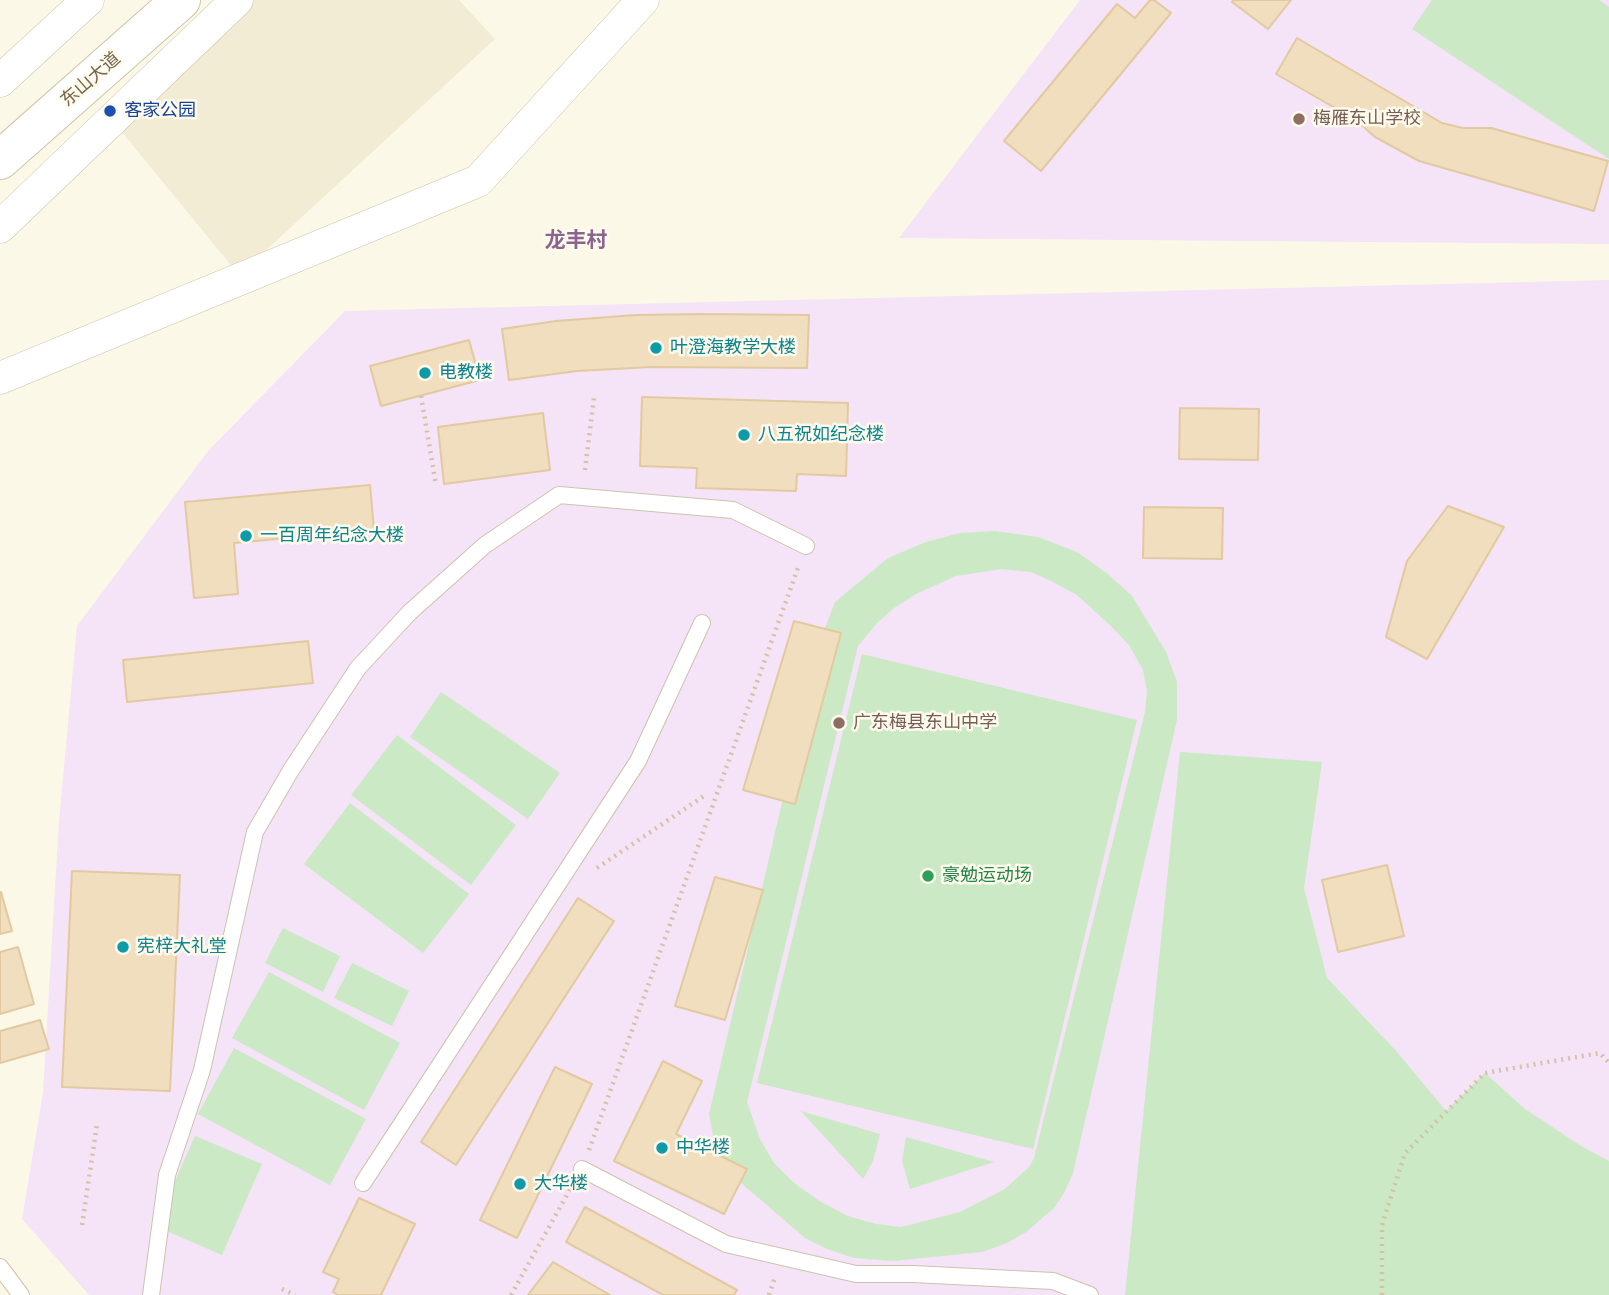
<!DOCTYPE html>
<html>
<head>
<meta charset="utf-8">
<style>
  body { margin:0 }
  canvas { display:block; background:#fbf8e7 }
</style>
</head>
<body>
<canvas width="1609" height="1295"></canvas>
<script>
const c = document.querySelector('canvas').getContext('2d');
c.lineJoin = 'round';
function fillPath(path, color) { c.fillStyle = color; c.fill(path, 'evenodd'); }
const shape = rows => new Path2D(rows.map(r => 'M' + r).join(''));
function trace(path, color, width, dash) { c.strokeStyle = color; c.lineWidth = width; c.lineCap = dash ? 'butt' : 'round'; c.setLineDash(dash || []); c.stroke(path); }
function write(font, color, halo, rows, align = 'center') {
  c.font = font + ' "Archivo Narrow","Noto Sans SC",sans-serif'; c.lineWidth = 5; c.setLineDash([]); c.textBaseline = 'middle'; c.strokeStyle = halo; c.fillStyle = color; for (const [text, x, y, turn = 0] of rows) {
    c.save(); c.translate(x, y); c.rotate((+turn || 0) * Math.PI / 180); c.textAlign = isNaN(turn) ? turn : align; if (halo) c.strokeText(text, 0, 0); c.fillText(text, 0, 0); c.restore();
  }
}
fillPath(shape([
  [226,0,459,0,495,39,239,275,103,109]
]), '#f3ecd5');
fillPath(shape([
  [1080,0,1609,0,1609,244,899,238],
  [1609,280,1609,1295,89,1295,22,1219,43,1092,59,821,77,626,209,450,345,311]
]), '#f5e3f8');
fillPath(shape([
  [1432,0,1599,0,1609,7,1609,159,1412,29],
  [995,531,1038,537,1077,552,1108,574,1132,596,1166,652,1177,682,1177,720,1073,1173,1064,1193,1054,1208,1026,1232,1007,1243,982,1252,893,1261,854,1258,827,1249,805,1238,718,1163,709,1114,820,641,835,602,888,558,926,542,960,533],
  [1001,569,1031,572,1051,581,1077,595,1111,626,1129,645,1143,670,1147,691,1145,712,1034,1158,1029,1167,1005,1189,960,1212,901,1227,876,1224,848,1216,821,1202,794,1183,774,1163,760,1139,747,1102,858,646,877,623,894,608,916,594,956,576],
  [862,654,1137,720,1033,1149,757,1083],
  [441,692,560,773,528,819,410,737],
  [397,735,516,825,471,885,351,795],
  [1180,752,1322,762,1304,888,1327,978,1397,1052,1446,1111,1485,1073,1525,1109,1581,1146,1609,1161,1609,1295,1125,1295],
  [350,803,469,894,423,953,304,864],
  [283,928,340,956,323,992,265,963],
  [352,963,409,991,392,1026,334,998],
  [269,972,400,1043,364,1110,232,1038],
  [234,1048,366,1119,330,1185,198,1114],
  [801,1111,880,1134,873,1161,863,1179],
  [195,1136,262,1164,222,1255,155,1226],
  [906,1137,994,1162,910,1189,902,1161]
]), '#cbe9c5');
const building = shape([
  [1150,0,1154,0,1171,13,1041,171,1004,141,1117,4,1135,18,1150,0],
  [1233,0,1291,0,1268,29,1232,2,1233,0],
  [1297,38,1442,123,1463,128,1491,128,1608,161,1594,211,1419,161,1375,137,1356,120,1276,74,1297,38],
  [704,314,809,315,807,368,651,367,577,371,509,380,502,329,556,321,636,315,704,314],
  [469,340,480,380,381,406,370,366,469,340],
  [642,397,848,403,846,476,797,474,796,491,696,488,697,468,640,466,642,397],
  [1180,408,1259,409,1258,460,1179,459,1180,408],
  [543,413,550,470,444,484,438,427,543,413],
  [370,485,374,530,234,543,238,594,194,598,185,502,370,485],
  [1448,506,1504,527,1427,659,1386,637,1407,561,1448,506],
  [1144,507,1223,508,1222,559,1143,558,1144,507],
  [794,621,841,633,795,804,743,790,794,621],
  [308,641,313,683,127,702,123,660,308,641],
  [1387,865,1404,936,1338,952,1322,880,1387,865],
  [72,871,180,875,170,1091,62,1087,72,871],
  [715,877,763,890,725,1020,675,1006,715,877],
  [1,892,12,931,0,934,0,893,1,892],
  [578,898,614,921,456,1165,421,1142,578,898],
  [18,947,34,1004,0,1014,0,952,18,947],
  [40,1020,49,1049,0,1063,0,1031,40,1020],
  [663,1061,702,1081,676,1134,747,1169,724,1214,614,1161,663,1061],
  [555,1067,592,1084,517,1238,480,1220,555,1067],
  [359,1198,415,1224,381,1295,338,1295,333,1292,339,1279,323,1272,359,1198],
  [585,1207,737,1290,734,1295,663,1295,566,1242,585,1207],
  [553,1262,610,1295,528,1295,553,1262]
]);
fillPath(building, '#f0debf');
trace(building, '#e2c9a0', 2);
const lane = shape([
  [582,1169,726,1244,856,1274,913,1274,1053,1281,1090,1295],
  [363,1183,638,761,702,623],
  [0,1267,21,1295],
  [151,1295,167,1175,202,1070,255,832,291,770,358,668,410,612,485,545,559,495,733,510,806,546]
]);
const street = shape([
  [0,81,88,0],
  [0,227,237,0],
  [0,378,478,181,643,0]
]);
const secondary = shape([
  [0,160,181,0]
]);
trace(lane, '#cdc3ad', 18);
trace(street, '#cdc3ad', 33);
trace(secondary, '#d0c4aa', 40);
trace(shape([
  [421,396,436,485],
  [585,470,594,398],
  [597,868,704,796],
  [589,1150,799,565],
  [82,1225,97,1124],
  [282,1289,295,1295],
  [511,1295,572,1186],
  [769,1295,775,1277],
  [1382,1295,1382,1225,1405,1153,1485,1073,1600,1053,1609,1063]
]), '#d5c2a2', 4.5, [2, 5]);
trace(lane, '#fff', 16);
trace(street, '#fff', 32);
trace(secondary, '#fff', 38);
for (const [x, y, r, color] of [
  [110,111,7,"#1a4fb4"],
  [1299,119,7,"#8d6e63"],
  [656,348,7,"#0f9aa8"],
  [425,373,7,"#0f9aa8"],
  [744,435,7,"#0f9aa8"],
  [246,536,7,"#0f9aa8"],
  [839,723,7,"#8d6e63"],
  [928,876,7,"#2e9e5b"],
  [123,947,7,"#0f9aa8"],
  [662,1148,7,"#0f9aa8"],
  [520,1184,7,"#0f9aa8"]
]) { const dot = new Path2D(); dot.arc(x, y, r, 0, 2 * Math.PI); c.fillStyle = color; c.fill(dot); trace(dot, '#fefbed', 2.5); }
write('18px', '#74644c', '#fefbed', [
  ["东山大道",91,80,-41]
]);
write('18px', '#164399', '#fefbed', [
  ["客家公园",124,111]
], 'left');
write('18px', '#785e54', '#fefbed', [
  ["梅雁东山学校",1313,119],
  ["广东梅县东山中学",853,723]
], 'left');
write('18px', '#0d838f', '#fefbed', [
  ["叶澄海教学大楼",670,348],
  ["电教楼",439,373],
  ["八五祝如纪念楼",758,435],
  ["一百周年纪念大楼",260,536],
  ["宪梓大礼堂",137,947],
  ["中华楼",676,1148],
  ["大华楼",534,1184]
], 'left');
write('18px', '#27864d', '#fefbed', [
  ["豪勉运动场",942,876]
], 'left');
write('bold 21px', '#8c6490', '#fefbed', [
  ["龙丰村",576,241]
]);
</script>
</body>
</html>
